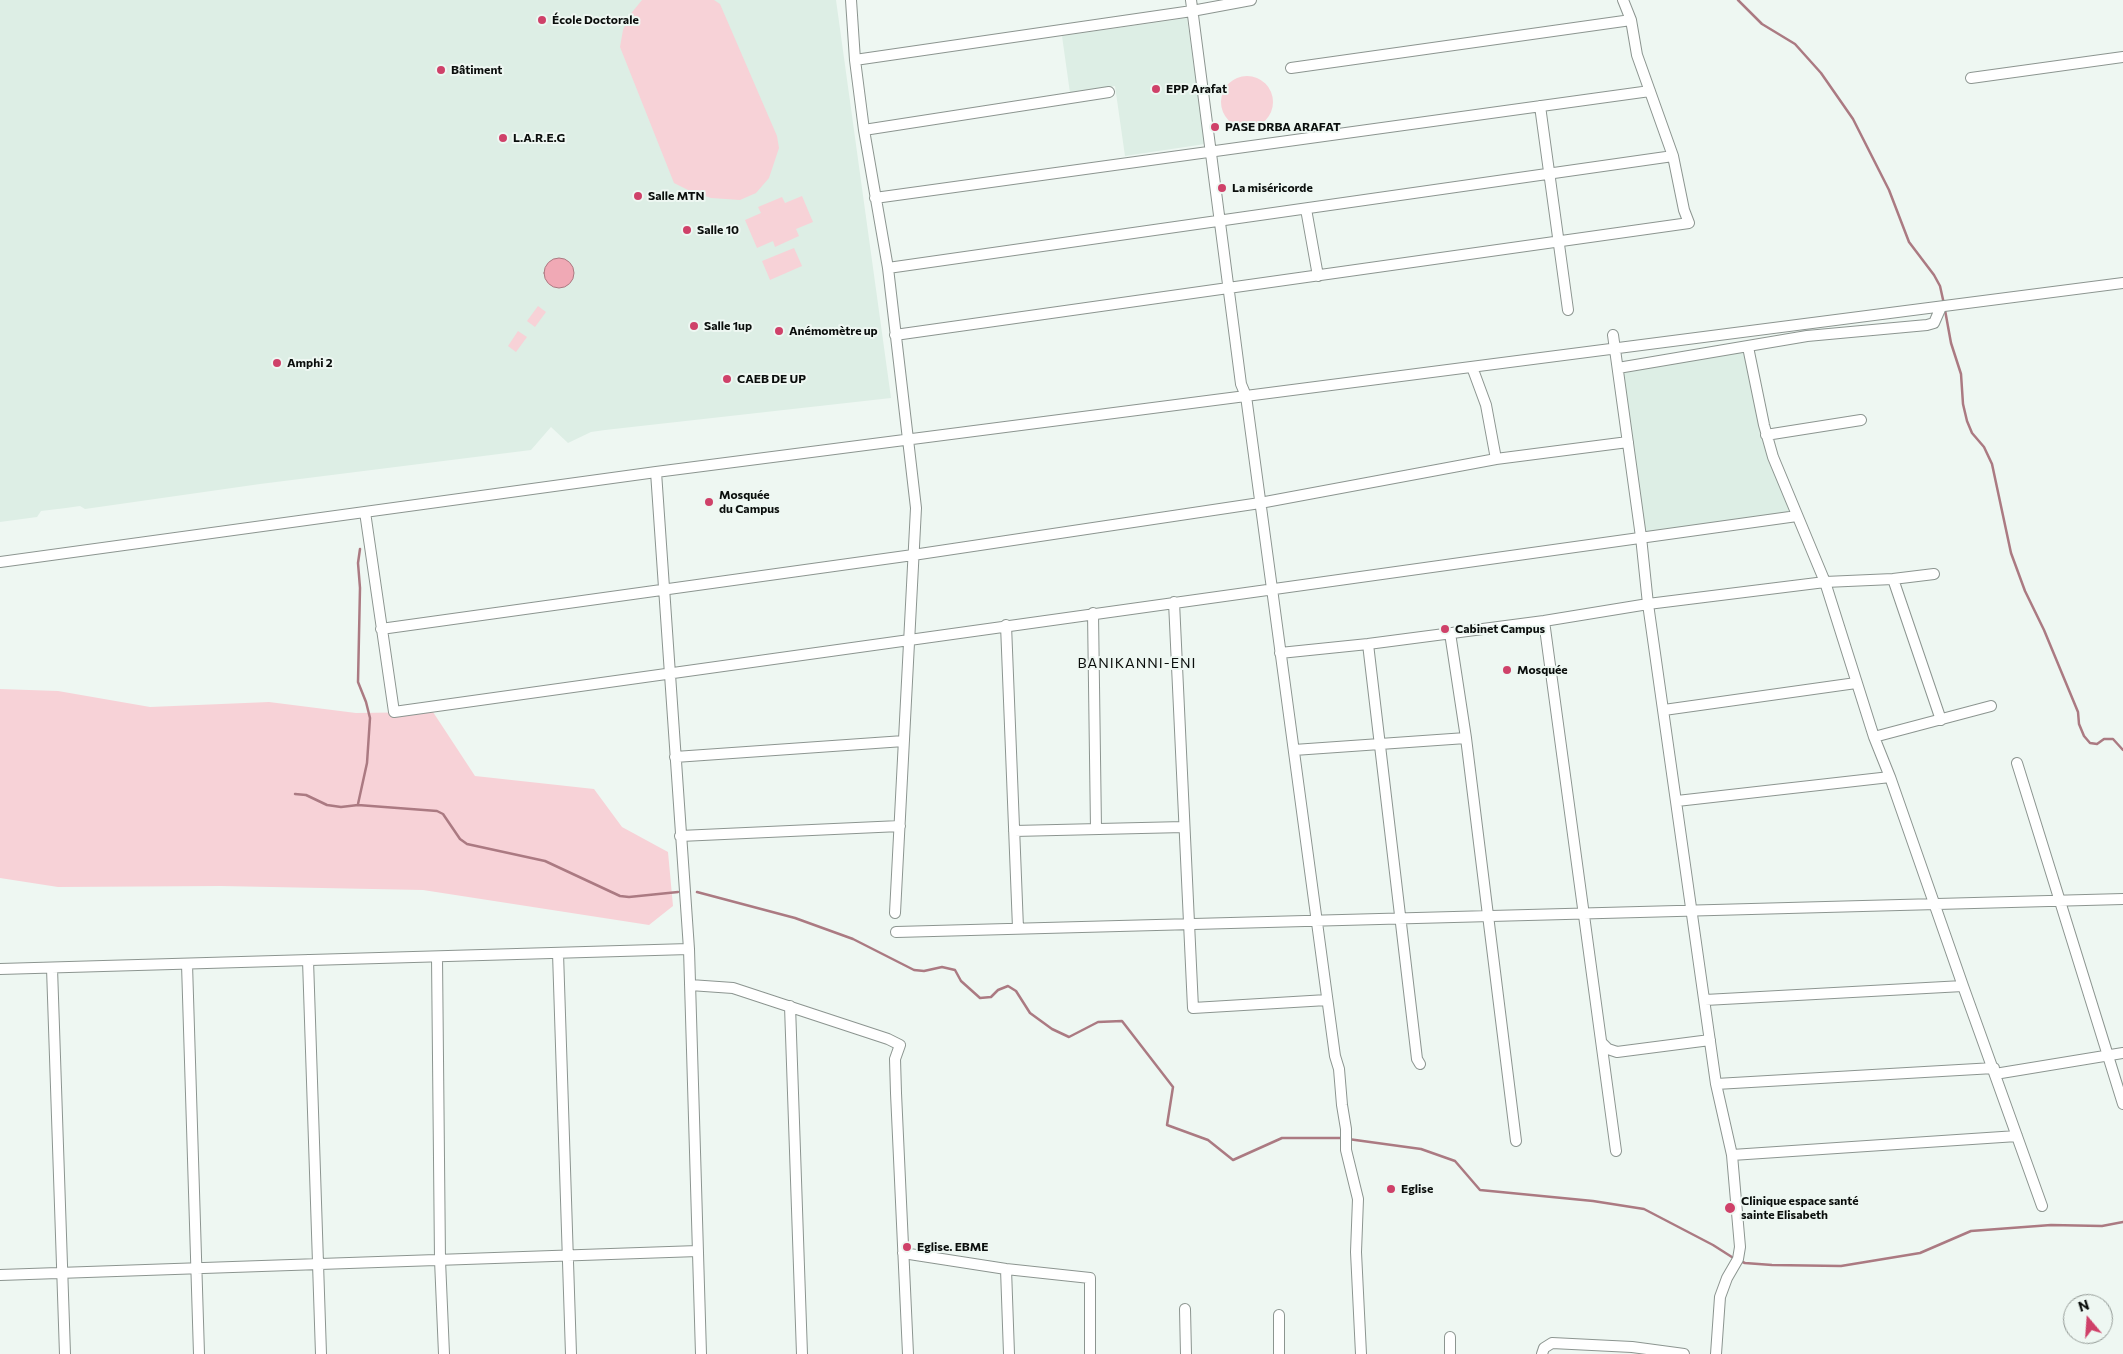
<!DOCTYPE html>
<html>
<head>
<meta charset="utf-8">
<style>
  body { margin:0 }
  #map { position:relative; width:2123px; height:1354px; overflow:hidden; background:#eef7f2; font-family:Commissioner,sans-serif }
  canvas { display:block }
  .north { position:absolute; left:2063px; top:1294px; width:50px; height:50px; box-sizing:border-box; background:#eef7f2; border:1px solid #939a96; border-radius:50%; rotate:342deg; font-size:14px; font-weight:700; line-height:20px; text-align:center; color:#0a0e0c }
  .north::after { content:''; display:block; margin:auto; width:18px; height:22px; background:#cf4169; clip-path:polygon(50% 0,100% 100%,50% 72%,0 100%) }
</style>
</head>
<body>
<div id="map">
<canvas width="2123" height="1354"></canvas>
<div class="north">N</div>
</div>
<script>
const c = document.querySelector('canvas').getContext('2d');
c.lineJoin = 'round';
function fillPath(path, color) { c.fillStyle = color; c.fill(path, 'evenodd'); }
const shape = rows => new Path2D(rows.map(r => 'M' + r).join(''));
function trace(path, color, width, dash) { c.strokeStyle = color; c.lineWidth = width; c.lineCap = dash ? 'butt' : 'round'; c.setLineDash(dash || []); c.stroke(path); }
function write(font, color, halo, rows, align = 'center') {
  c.font = font + ' Commissioner,sans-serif'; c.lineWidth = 4; c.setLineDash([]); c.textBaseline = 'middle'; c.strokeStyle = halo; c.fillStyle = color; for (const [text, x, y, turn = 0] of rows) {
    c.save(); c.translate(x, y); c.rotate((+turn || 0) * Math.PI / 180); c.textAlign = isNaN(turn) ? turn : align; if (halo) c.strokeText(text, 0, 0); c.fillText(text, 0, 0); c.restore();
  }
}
fillPath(shape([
  [0,0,836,0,891,398,605,430,591,432,568,443,551,427,531,450,260,484,85,509,80,506,66,508,41,511,37,517,0,522],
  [1187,18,1205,144,1125,156,1115,86,1070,93,1062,36],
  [1745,351,1760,433,1771,465,1794,513,1646,534,1622,369]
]), '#ddeee5');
fillPath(shape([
  [642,0,714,0,720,4,777,136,779,148,769,178,756,193,740,200,711,198,690,191,674,183,620,47,623,30,629,16],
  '1221 102a26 26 0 1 1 52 0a26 26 0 1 1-52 0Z',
  [802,196,813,222,796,229,799,236,775,247,773,241,757,248,745,220,761,213,758,207,782,197,785,203],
  [794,248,802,266,770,280,762,261],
  [538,306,546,312,535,327,527,321],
  [518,331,527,337,516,352,508,346],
  [0,689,58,691,150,707,269,702,356,713,433,712,475,776,594,789,622,827,668,852,673,906,649,925,423,890,221,886,58,887,0,878]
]), '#f7d2d7');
const water = shape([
  '544 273a15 15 0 1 1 30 0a15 15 0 1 1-30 0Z'
]);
fillPath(water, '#f0a9b5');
trace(water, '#ab7a82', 1);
trace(shape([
  [1738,0,1762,24,1795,44,1821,73,1853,119,1889,190,1909,242,1934,275,1940,286,1944,304],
  [1945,310,1951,343,1961,374,1963,404,1967,421,1972,433,1984,447,1992,464,2011,553,2025,591,2044,630,2078,712,2079,724,2084,736,2090,743,2097,744,2104,739,2113,739,2123,750],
  [295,794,306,795,327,805,341,807,358,805,437,811,443,814,460,839,467,844,545,861,620,896,629,897,678,892],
  [358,804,367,763,370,718,366,702,358,682,360,588,358,563,360,549],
  [697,892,795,918,853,939,914,970,924,971,942,967,955,970,961,981,980,998,991,997,998,990,1008,986,1016,991,1030,1013,1052,1029,1069,1037,1098,1022,1122,1021,1173,1087,1167,1125,1208,1140,1233,1160,1282,1138,1343,1138],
  [1348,1139,1421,1149,1455,1161,1480,1190,1593,1201,1644,1209,1713,1245,1735,1259],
  [1740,1261,1745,1263,1772,1265,1841,1266,1920,1253,1971,1231,2051,1225,2102,1226,2123,1222]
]), '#ab7a82', 2.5);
const minor = shape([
  [851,0,855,60,864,130,888,268,916,508,895,913],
  [1191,0,1241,384,1246,396,1335,1056,1339,1069,1342,1105,1346,1129,1346,1150,1358,1199,1356,1252,1361,1354],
  [855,60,1192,11,1251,0],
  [1291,68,1631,20],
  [1971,78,2123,57],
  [1540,106,1568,310],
  [864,130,1109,92],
  [875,198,1650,91],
  [1306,209,1318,276],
  [888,268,1673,156],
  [895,335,1689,223,1684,210,1673,156,1637,55,1631,20,1623,0],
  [1613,335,1641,537,1648,604,1716,1084,1732,1155,1740,1247,1738,1259,1727,1278,1720,1297,1716,1354],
  [1748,347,1764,425,1773,457,1825,582,1874,737,1890,777,1963,986,2042,1206],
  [1472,367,1486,405,1496,459],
  [1618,368,1807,336,1927,325,1934,323,1941,307],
  [1766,435,1861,420],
  [656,472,689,949,701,1354],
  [365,512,394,712,1797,516],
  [0,562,656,472,2123,283],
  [1893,579,1941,720],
  [1174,602,1193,1008,1327,1000],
  [1093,613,1096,829],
  [1544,621,1616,1151],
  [1006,625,1018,928],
  [381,629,913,555,1260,503,1496,459,1628,442],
  [1450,633,1466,738,1516,1141],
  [1368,644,1417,1059,1420,1064],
  [1280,653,1368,644,1544,621,1648,604,1825,582,1893,579,1934,574],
  [1664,710,1856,683],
  [1874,737,1991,706],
  [1294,750,1466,738],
  [675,757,904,741],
  [2017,763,2123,1104],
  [1677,801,1890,777],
  [1014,831,1184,827],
  [680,836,900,826],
  [896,932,2123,899],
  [558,953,571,1354],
  [437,957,440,1260,444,1354],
  [308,960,321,1354],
  [187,964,199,1354],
  [52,968,65,1354],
  [0,969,689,949],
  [690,985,733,988,888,1039,900,1045,895,1059,896,1093,908,1354],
  [1705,1000,1963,986],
  [790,1006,802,1354],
  [1602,1043,1608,1049,1617,1052,1710,1040],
  [1995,1074,2123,1053],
  [1716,1084,1994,1068],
  [1732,1155,2017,1136],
  [903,1253,1006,1269,1090,1278,1090,1354],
  [1006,1269,1009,1354],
  [0,1275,698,1251],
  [1185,1309,1186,1354],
  [1279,1315,1279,1354],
  [1450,1337,1450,1354],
  [1542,1354,1544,1348,1552,1343,1632,1347,1684,1354]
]);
trace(minor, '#8c9590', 12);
trace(minor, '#fff', 10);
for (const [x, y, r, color] of [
  [542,20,5,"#cf4169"],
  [441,70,5,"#cf4169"],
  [1156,89,5,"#cf4169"],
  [1215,127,5,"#cf4169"],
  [503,138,5,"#cf4169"],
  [1222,188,5,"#cf4169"],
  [638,196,5,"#cf4169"],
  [687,230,5,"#cf4169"],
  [694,326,5,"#cf4169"],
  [779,331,5,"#cf4169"],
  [277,363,5,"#cf4169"],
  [727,379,5,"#cf4169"],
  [709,502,5,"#cf4169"],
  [1445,629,5,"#cf4169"],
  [1507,670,5,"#cf4169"],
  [1391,1189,5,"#cf4169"],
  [1730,1208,6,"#cf4169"],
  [907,1247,5,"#cf4169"]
]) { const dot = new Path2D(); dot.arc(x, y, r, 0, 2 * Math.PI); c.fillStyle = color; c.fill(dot); trace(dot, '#eef7f2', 2); }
write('bold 12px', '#0a0e0c', '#eef7f2', [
  ["École Doctorale",552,20],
  ["Bâtiment",451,70],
  ["EPP Arafat",1166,89],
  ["PASE DRBA ARAFAT",1225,127],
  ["L.A.R.E.G",513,138],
  ["La miséricorde",1232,188],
  ["Salle MTN",648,196],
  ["Salle 10",697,230],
  ["Salle 1up",704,326],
  ["Anémomètre up",789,331],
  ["Amphi 2",287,363],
  ["CAEB DE UP",737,379],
  ["Mosquée",719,495],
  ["du Campus",719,509],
  ["Cabinet Campus",1455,629],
  ["Mosquée",1517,670],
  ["Eglise",1401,1189],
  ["Clinique espace santé",1741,1201],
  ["sainte Elisabeth",1741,1215],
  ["Eglise. EBME",917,1247]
], 'left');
c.letterSpacing = '1px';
write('14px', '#0a0e0c', '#eef7f2', [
  ["BANIKANNI-ENI",1137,663]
]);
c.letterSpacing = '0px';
</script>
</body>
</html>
